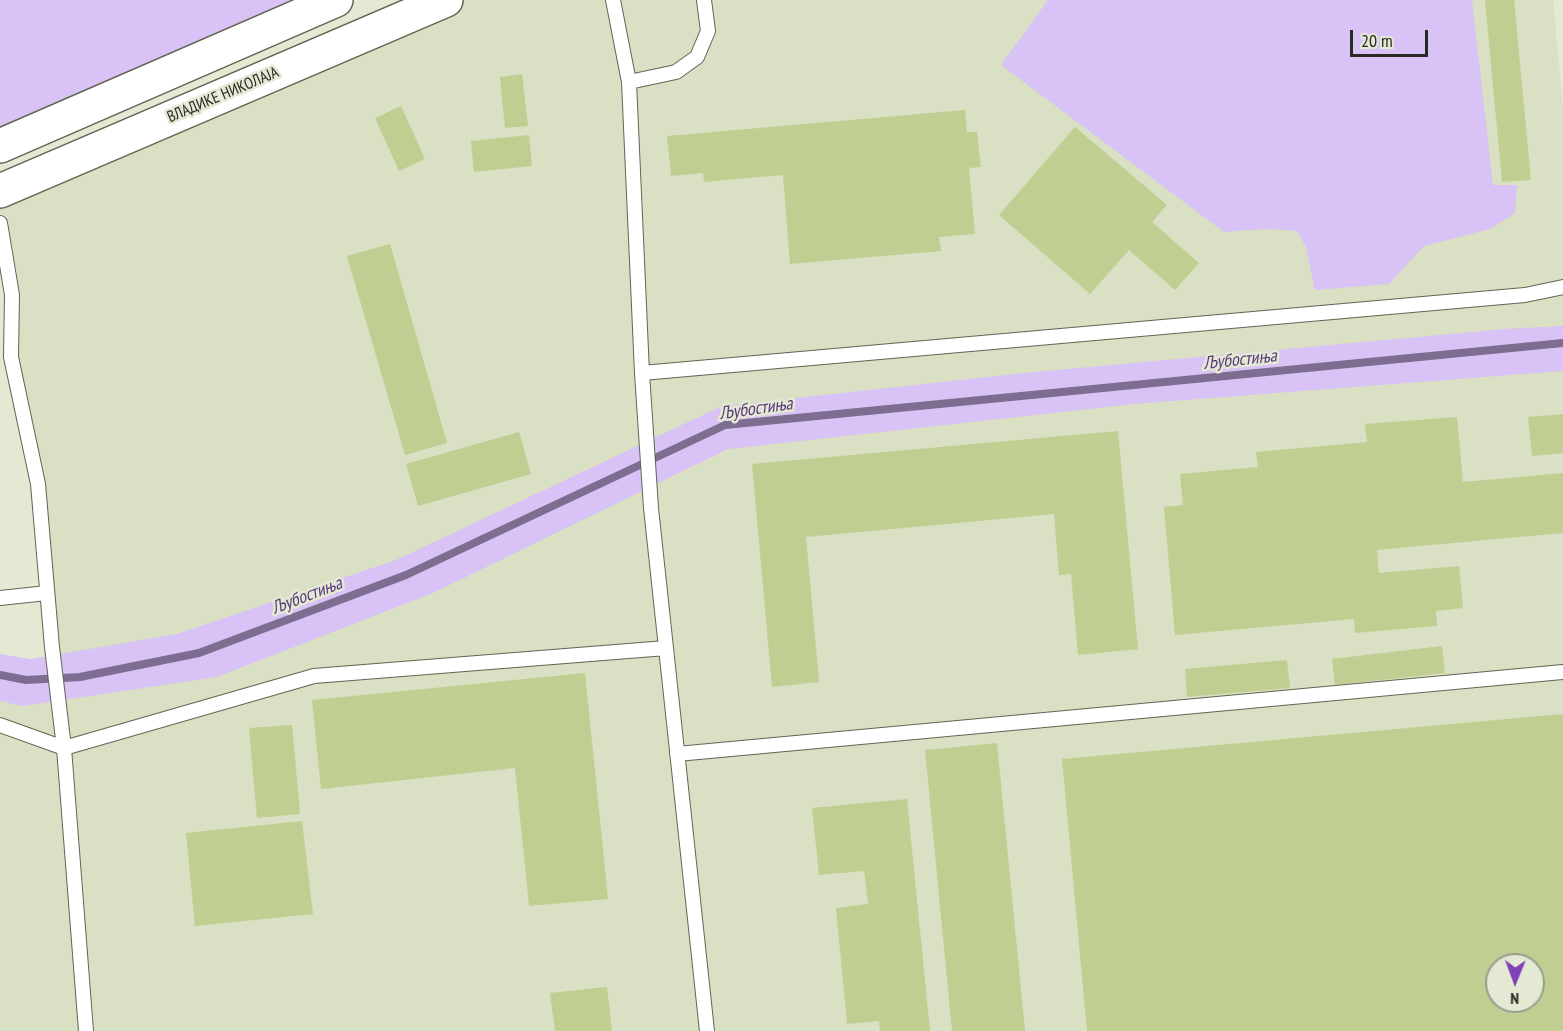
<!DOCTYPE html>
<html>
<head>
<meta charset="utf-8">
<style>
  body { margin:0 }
  #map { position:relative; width:1563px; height:1031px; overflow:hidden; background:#e4e9d4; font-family:"PT Sans Narrow",sans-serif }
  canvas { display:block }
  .north { position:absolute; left:1485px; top:953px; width:60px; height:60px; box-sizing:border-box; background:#e4e9d4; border:2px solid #999d8d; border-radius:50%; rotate:181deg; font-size:16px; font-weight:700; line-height:24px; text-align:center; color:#292b23 }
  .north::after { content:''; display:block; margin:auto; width:21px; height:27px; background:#8042b8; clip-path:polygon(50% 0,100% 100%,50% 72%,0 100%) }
  .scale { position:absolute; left:1350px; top:30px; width:78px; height:27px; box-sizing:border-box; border:3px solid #292b23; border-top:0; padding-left:8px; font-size:18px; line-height:21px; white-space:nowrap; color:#292b23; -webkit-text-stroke:4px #e4e9d4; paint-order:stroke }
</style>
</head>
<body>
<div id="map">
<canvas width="1563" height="1031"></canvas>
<div class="north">N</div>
<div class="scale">20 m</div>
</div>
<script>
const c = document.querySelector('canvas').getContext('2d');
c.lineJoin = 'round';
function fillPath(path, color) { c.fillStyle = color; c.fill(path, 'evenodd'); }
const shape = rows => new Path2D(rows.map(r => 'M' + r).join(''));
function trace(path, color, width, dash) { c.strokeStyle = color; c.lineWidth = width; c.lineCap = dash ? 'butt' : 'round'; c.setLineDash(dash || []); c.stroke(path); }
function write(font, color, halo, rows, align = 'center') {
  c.font = font + ' "PT Sans Narrow",sans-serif'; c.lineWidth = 5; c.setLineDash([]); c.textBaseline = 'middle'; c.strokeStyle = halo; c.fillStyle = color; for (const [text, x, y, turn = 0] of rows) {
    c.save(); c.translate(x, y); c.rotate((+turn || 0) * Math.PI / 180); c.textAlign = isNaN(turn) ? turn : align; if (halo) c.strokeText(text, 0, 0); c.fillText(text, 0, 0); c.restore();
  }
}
fillPath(shape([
  [446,0,1553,0,1563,109,1563,1031,0,1031,0,675,79,677,52,647,0,223,0,191],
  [1497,965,1533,965,1533,1001,1497,1001]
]), '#d9e0c3');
fillPath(shape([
  [0,0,336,0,0,146],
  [1048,0,1472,0,1493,185,1517,185,1515,213,1490,229,1424,246,1389,284,1315,290,1306,247,1297,231,1268,229,1224,232,1001,65],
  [1563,326,1563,371,1134,404,728,449,433,593,217,677,23,706,0,701,0,654,31,659,177,634,396,560,722,406,1024,373,1505,329]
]), '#d9c2f5');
trace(shape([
  [0,675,26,680,80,677,199,653,406,575,725,425,1563,343]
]), '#7d6d90', 8);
fillPath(shape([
  [1485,0,1514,0,1531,180,1502,182],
  [522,74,528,126,505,128,500,77],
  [401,106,425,159,399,171,375,118],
  [965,110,967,132,977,132,981,167,969,168,975,234,939,237,941,251,790,264,783,175,704,182,703,173,671,176,667,136],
  [1075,127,1167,205,1152,222,1199,263,1175,290,1129,250,1090,294,999,215],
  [529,135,532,166,474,172,471,141],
  [390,244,447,443,405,455,347,256],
  [1563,414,1563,453,1532,456,1528,417],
  [1457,417,1463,482,1563,473,1563,533,1377,550,1379,573,1459,566,1463,608,1436,611,1437,626,1355,633,1354,619,1175,635,1164,507,1183,505,1180,474,1258,467,1256,452,1367,442,1365,424],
  [1118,431,1138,649,1078,655,1071,574,1059,575,1054,514,806,537,819,682,772,687,752,464],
  [519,432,531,474,418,506,406,464],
  [1442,646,1445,673,1335,685,1332,659],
  [1287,660,1290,688,1187,697,1185,669],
  [585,673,608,899,529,906,515,768,321,789,312,700],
  [1563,714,1563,1031,1087,1031,1062,759],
  [1497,965,1533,965,1533,1001,1497,1001],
  [292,725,300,814,257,818,249,728],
  [997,743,1025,1031,952,1031,925,750],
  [907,799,930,1031,880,1031,879,1021,847,1024,836,908,868,904,864,871,819,875,812,808],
  [302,821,313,914,195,926,186,833],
  [607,987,612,1031,555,1031,550,993]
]), '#c1ce92');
const service = shape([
  [613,0,629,82,642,373],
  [629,82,676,72,697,57,708,31,704,0],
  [0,223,12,295,11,357,38,484,52,647,64,748,86,1031],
  [0,598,47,593],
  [0,725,64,748,314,676,666,648],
  [677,754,1563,672],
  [707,1031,651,508,642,373,1525,295,1563,287]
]);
const primary = shape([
  [0,146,336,0],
  [0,191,446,0]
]);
trace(service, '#616553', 16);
trace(primary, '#616553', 36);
trace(service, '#fff', 14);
trace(primary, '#fff', 33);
write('16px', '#292b23', '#e4e9d4', [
  ["ВЛАДИКЕ НИКОЛАЈА",223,95,-23]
]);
write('italic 18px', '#5a397b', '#e4e9d4', [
  ["Љубостиња",1240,360,-6],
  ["Љубостиња",756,409,-8],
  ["Љубостиња",307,596,-21]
]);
</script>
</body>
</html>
